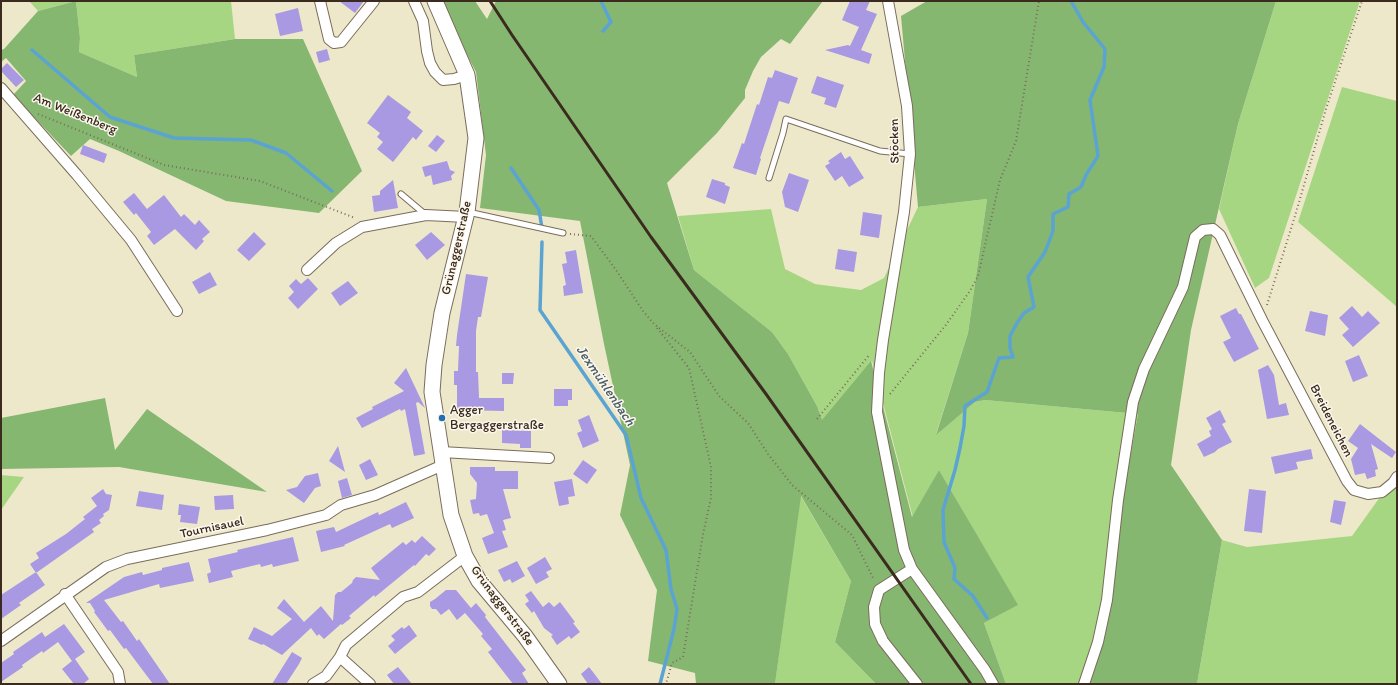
<!DOCTYPE html>
<html>
<head>
<meta charset="utf-8">
<style>
  body { margin:0 }
  #map { position:relative; width:1398px; height:685px; overflow:hidden; background:#eee8cb; font-family:Itim,sans-serif }
  canvas { display:block }
  .frame { position:absolute; inset:0; border:2px solid #3b2a1e; pointer-events:none }
</style>
</head>
<body>
<div id="map">
<canvas width="1398" height="685"></canvas>
<div class="frame"></div>
</div>
<script>
const c = document.querySelector('canvas').getContext('2d');
c.lineJoin = 'round';
function fillPath(path, color) { c.fillStyle = color; c.fill(path, 'evenodd'); }
const shape = rows => new Path2D(rows.map(r => 'M' + r).join(''));
function trace(path, color, width, dash) { c.strokeStyle = color; c.lineWidth = width; c.lineCap = dash ? 'butt' : 'round'; c.setLineDash(dash || []); c.stroke(path); }
function write(font, color, halo, rows, align = 'center') {
  c.font = font + ' Itim,sans-serif'; c.lineWidth = 3; c.setLineDash([]); c.textBaseline = 'middle'; c.strokeStyle = halo; c.fillStyle = color; for (const [text, x, y, turn = 0] of rows) {
    c.save(); c.translate(x, y); c.rotate((+turn || 0) * Math.PI / 180); c.textAlign = isNaN(turn) ? turn : align; if (halo) c.strokeText(text, 0, 0); c.fillText(text, 0, 0); c.restore();
  }
}
fillPath(shape([
  [29,1,231,1,235,39,134,55,137,77,79,52,80,38,76,1,38,11],
  [1276,1,1360,1,1269,278,1255,288,1219,209,1238,124],
  [1342,87,1397,101,1397,307,1298,222],
  [987,199,968,333,936,434,975,402,985,400,1138,414,1088,684,1006,684,984,623,1017,605,939,470,913,518,872,361,822,421,817,406,788,354,772,332,694,270,678,216,771,209,785,269,815,284,861,290,884,278,918,207],
  [1,475,24,477,1,510],
  [1397,484,1397,684,1197,684,1222,540,1247,547,1352,536,1380,497,1391,492],
  [800,495,851,581,835,642,876,684,775,684]
]), '#a7d683');
fillPath(shape([
  [76,1,80,38,79,52,137,77,134,55,235,39,303,39,362,171,319,213,226,201,119,151,90,139,71,156,13,95,26,81,6,58,1,62,1,50,4,49,38,11],
  [439,1,475,1,487,19,496,1,823,1,790,44,781,39,761,57,753,71,745,90,745,98,717,133,667,183,694,270,772,332,788,354,817,406,822,420,871,361,912,517,939,470,1018,605,984,623,1006,684,876,684,835,642,851,581,801,496,775,684,696,684,695,673,648,661,657,590,620,515,630,465,604,344,580,221,480,208,486,155,476,72],
  [927,1,1276,1,1238,124,1191,330,1171,465,1222,540,1197,684,1088,684,1138,414,985,400,975,402,936,435,968,333,987,199,918,207,901,16],
  [105,398,115,450,147,409,267,492,119,467,1,469,1,418]
]), '#85b771');
trace(shape([
  [601,1,611,22,603,31],
  [32,50,110,117,174,138,251,140,286,153,332,191],
  [511,168,539,210,542,228],
  [542,242,540,310,626,435,641,498,666,550,671,589,677,609,674,629,660,684],
  [987,618,973,596,954,579,955,568,944,542,943,510,955,470,960,448,964,426,965,406,987,392,999,358,1013,357,1010,348,1010,336,1017,323,1024,313,1034,307,1028,277,1045,252,1053,231,1053,214,1068,207,1069,194,1081,187,1086,175,1098,156,1090,100,1104,67,1105,49,1083,22,1071,1]
]), '#5ba4d2', 3.5);
fillPath(shape([
  [339,1,364,1,355,13],
  [850,1,870,1,866,10,877,14,861,50,872,54,869,64,825,50,848,45,850,46,859,27,842,20],
  [298,8,303,31,280,36,275,14],
  [327,49,330,60,319,63,316,52],
  [7,63,24,80,16,87,1,71,1,69],
  [775,70,798,78,789,104,779,101,760,158,761,159,756,175,733,168,742,143,744,144,757,104,759,105,768,77,772,78],
  [817,76,844,85,836,108,824,104,826,98,811,93],
  [388,95,411,112,407,118,423,131,416,140,413,137,393,162,377,149,383,142,377,137,380,133,367,123],
  [437,135,445,141,436,152,428,146],
  [83,145,107,154,104,163,80,154],
  [841,152,845,159,850,156,864,178,849,187,842,176,835,181,825,166,830,163,828,161],
  [447,161,450,170,455,172,451,176,452,180,433,185,431,175,425,177,422,167],
  [789,173,809,180,798,212,785,207,782,192],
  [712,179,725,183,725,185,730,187,725,204,706,197],
  [393,180,398,208,374,212,372,196,380,195,380,191],
  [134,193,147,209,164,195,181,217,184,214,195,225,199,220,210,232,202,239,204,241,196,250,175,229,154,245,147,236,151,232,136,213,134,215,123,202],
  [863,212,882,215,879,238,860,235],
  [254,232,266,244,249,261,237,250],
  [431,232,445,245,427,260,415,245],
  [838,249,857,252,854,272,835,269],
  [576,250,583,293,564,296,563,286,566,285,562,264,567,263,565,252],
  [210,272,217,285,199,294,192,282],
  [466,274,488,277,481,317,478,317,476,331,476,372,478,372,479,398,504,398,504,411,457,410,457,385,454,385,454,371,458,371,459,346,456,346,457,335],
  [308,278,318,289,298,309,288,298,294,292,289,286,296,279,301,284],
  [348,281,358,293,340,306,331,293],
  [1352,306,1362,317,1368,311,1380,323,1353,347,1342,335,1349,329,1339,318],
  [1236,308,1239,314,1241,314,1259,349,1234,362,1223,342,1231,338,1220,316],
  [1310,311,1328,315,1325,336,1305,331],
  [1359,355,1368,376,1353,382,1345,361],
  [1268,365,1274,375,1279,405,1286,403,1289,415,1267,419,1258,370],
  [406,368,425,408,418,402,416,403,425,454,414,456,405,409,401,411,400,409,362,428,356,418,373,409,372,407,404,391,394,383],
  [502,373,514,373,513,384,502,384],
  [554,389,572,389,572,400,568,400,568,406,554,406],
  [1220,410,1226,422,1222,424,1232,442,1218,449,1215,452,1204,457,1197,444,1211,436,1209,431,1212,429,1206,418],
  [589,415,599,441,583,448,577,433,582,431,578,420],
  [1360,424,1396,452,1392,458,1371,444,1378,469,1375,470,1376,476,1367,479,1365,473,1355,475,1351,459,1358,448,1348,441],
  [502,430,531,431,531,448,520,448,520,444,502,443],
  [338,446,345,472,329,461],
  [1311,449,1313,459,1296,462,1298,469,1275,474,1271,457],
  [370,459,378,475,366,480,359,465],
  [583,460,597,470,587,484,573,474],
  [470,467,495,467,495,471,518,471,518,489,503,489,511,518,503,520,506,530,502,531,508,547,488,554,482,538,494,533,487,514,480,516,479,513,473,514,470,500,476,499,477,483,470,474],
  [318,473,321,486,315,488,304,503,286,490,297,487,305,476],
  [347,478,352,495,342,498,338,481],
  [572,479,575,496,568,497,569,504,559,506,554,482],
  [103,489,106,494,112,495,109,510,103,514,104,516,99,520,101,523,92,529,94,532,36,573,30,564,39,558,36,553,66,534,85,519,83,517,97,506,91,498],
  [1249,489,1266,491,1262,533,1244,531],
  [139,491,164,495,162,510,136,506],
  [233,495,234,509,215,510,214,496],
  [1334,500,1346,502,1341,525,1330,522],
  [406,502,414,518,392,528,390,524,344,545,345,546,321,552,316,531,334,527,336,532,378,512,379,515],
  [179,504,200,507,197,524,180,522,181,515,178,515],
  [422,536,436,549,429,556,426,554,415,566,414,565,375,597,374,595,349,616,351,618,342,625,341,624,324,639,319,634,317,636,311,628,282,655,263,644,262,645,248,639,254,627,272,636,292,619,277,608,284,599,304,622,321,606,333,621,335,595,338,592,341,592,352,583,353,580,356,577,380,580,371,568,403,542,406,545,412,540,415,543],
  [293,537,299,561,273,567,272,564,261,567,260,564,231,571,233,577,209,583,207,574,211,572,208,559,238,552,237,550],
  [545,557,552,569,546,572,549,577,536,584,527,568],
  [517,561,525,576,512,583,510,579,504,582,498,570],
  [189,562,194,581,160,588,159,584,104,600,121,622,123,621,137,641,139,639,170,684,153,684,126,648,124,649,110,630,108,631,94,612,95,611,90,603,86,603,124,577,142,572,143,575,162,570,162,568],
  [36,572,45,585,19,603,21,605,1,619,1,595],
  [446,590,456,590,471,608,476,603,486,615,485,617,526,670,522,673,529,684,513,684,488,652,492,649,481,636,483,634,465,613,457,620,449,609,441,615,436,609,432,609,430,606,430,602,435,599],
  [531,591,543,607,549,602,554,607,560,602,575,622,573,623,580,632,571,639,569,636,557,645,551,636,553,635,544,628,534,611,532,613,525,604,529,601,525,595],
  [64,624,85,652,75,659,89,679,83,684,74,684,62,669,72,661,58,642,43,653,42,651,22,665,23,667,1,682,1,663,14,654,13,652,42,632,45,637],
  [409,625,417,636,395,654,388,646,395,640,391,636,402,627,404,629],
  [292,652,302,658,299,664,286,684,272,684],
  [398,667,412,684,394,684,387,675],
  [589,667,593,672,602,684,588,684,581,674]
]), '#a998e2');
const lane = shape([
  [769,178,783,133,786,119,880,151,910,154],
  [401,194,426,215],
  [468,212,563,233]
]);
const street = shape([
  [320,1,329,39,334,43,341,42,374,1],
  [414,1,423,21,427,51,430,63,435,72,443,80,454,79,467,75],
  [888,1,907,106,910,154,904,212,883,340,879,373,877,412,904,550,912,569,985,670,993,684],
  [1,88,77,175,131,240,177,311],
  [307,270,336,243,362,227,426,215,466,217],
  [441,452,549,458],
  [912,569,879,590,874,607,875,624,883,641,917,684],
  [65,594,118,672,120,684],
  [1,641,106,567,127,559,267,530,326,515,341,505,375,495,443,465],
  [340,657,370,684],
  [313,684,326,676,340,657,346,645,403,597,418,592,465,556],
  [1084,684,1098,642,1107,600,1118,500,1133,402,1144,369,1183,287,1195,237,1203,230,1213,229,1220,235,1262,320,1347,481,1354,490,1368,494,1382,492,1393,483,1397,477]
]);
const secondary = shape([
  [435,1,467,75,476,138,467,212,442,313,434,365,432,392,451,515,465,556,479,581,525,636,559,684]
]);
trace(lane, '#7a6c5b', 7);
trace(street, '#7a6c5b', 12);
trace(secondary, '#7a6c5b', 17);
trace(shape([
  [38,114,164,165,260,181,355,218],
  [570,234,591,236,616,270,643,311,654,324,690,352,719,396,748,423,768,454,792,485,852,535,874,580],
  [1267,305,1295,216,1326,109,1362,1],
  [657,328,689,368,711,467,711,498,703,534,683,657,672,663,666,684],
  [890,394,945,326,970,291,978,276,1000,180,1016,141,1039,1],
  [817,419,870,354]
]), '#7a6c5b', 2, [1, 3]);
trace(lane, '#fff', 5);
trace(street, '#fff', 10);
trace(secondary, '#fff', 15);
trace(shape([
  [490,1,512,35,651,237,766,394,971,684]
]), '#3b2a1e', 3);
for (const [x, y, r, color] of [
  [442,418,4,"#1f6fb2"]
]) { const dot = new Path2D(); dot.arc(x, y, r, 0, 2 * Math.PI); c.fillStyle = color; c.fill(dot); trace(dot, '#fbf7ec', 1.5); }
write('13px', '#3b2a1e', '#fbf7ec', [
  ["Am Weißenberg",75,114,22],
  ["Stöcken",895,141,-91],
  ["Grünaggerstraße",457,248,-77],
  ["Breideneichen",1331,421,63],
  ["Tournisauel",212,528,-12],
  ["Grünaggerstraße",502,606,53]
]);
write('13px', '#3b2a1e', '#fbf7ec', [
  ["Agger",450,411],
  ["Bergaggerstraße",450,426]
], 'left');
write('italic 14px', '#485b66', '#fbf7ec', [
  ["Jexmühlenbach",605,386,56]
]);
</script>
</body>
</html>
